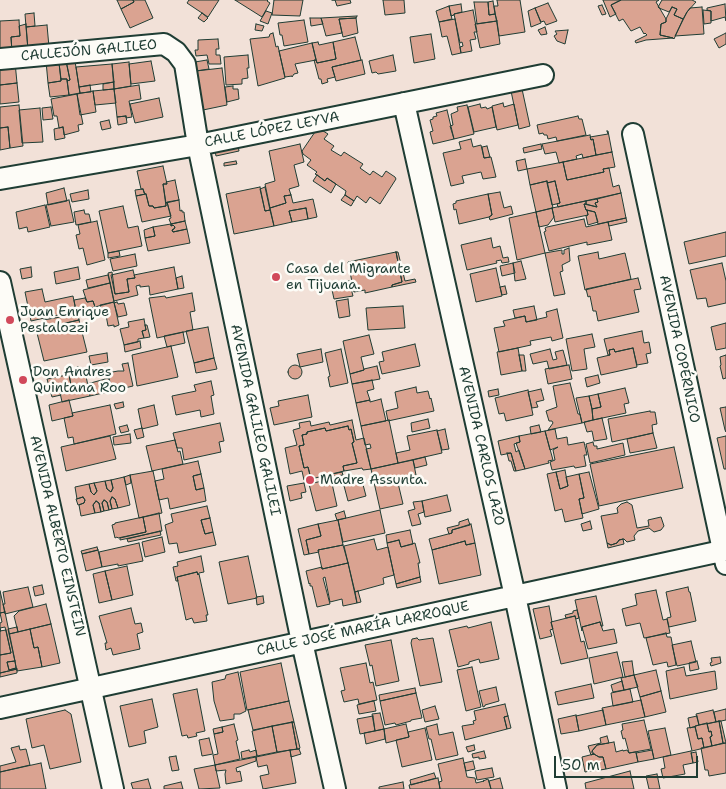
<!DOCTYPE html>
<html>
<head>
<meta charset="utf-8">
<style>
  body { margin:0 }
  #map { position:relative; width:726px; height:789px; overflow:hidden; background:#f2e1d8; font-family:"Shantell Sans",sans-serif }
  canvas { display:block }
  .scale { position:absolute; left:554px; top:756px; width:144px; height:22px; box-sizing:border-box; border:2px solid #1f3d34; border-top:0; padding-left:6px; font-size:15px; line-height:18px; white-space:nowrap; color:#1f3d34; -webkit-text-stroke:4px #fdfcf7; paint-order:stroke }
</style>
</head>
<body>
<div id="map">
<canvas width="726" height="789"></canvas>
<div class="scale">50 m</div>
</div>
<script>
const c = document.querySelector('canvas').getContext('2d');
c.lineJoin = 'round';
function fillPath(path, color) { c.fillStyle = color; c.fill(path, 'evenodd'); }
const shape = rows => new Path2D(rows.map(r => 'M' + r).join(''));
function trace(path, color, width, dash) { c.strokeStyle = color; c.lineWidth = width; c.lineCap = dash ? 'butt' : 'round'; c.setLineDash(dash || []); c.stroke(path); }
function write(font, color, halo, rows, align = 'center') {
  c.font = font + ' "Shantell Sans",sans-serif'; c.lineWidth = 5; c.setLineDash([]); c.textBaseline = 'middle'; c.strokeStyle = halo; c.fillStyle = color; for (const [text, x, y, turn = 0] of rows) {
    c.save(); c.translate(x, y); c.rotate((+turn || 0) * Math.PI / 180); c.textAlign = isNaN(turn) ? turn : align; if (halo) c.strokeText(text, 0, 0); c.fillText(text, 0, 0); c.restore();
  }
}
const building = shape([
  [117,0,133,0,134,2,121,9,117,0],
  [133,0,145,0,153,18,130,28,121,9,134,2,133,0],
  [189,0,219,0,208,17,187,3,189,0],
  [235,0,268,0,267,1,270,3,262,17,235,0],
  [274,0,303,0,300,16,272,15,274,0],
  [332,0,350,0,351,3,337,6,335,0,332,0],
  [383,0,404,0,405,13,385,15,383,0],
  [497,0,520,0,525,32,499,36,494,6,498,6,497,0],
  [603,0,621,0,611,5,616,14,610,17,603,0],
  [621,0,659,0,656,2,666,19,666,22,661,24,660,35,673,38,646,40,636,43,635,41,647,35,645,33,644,34,640,27,631,31,623,19,619,21,611,5,621,0],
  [662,0,692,0,696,2,687,12,683,19,674,15,677,9,672,7,669,12,659,8,658,7,662,0],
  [493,1,495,14,489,15,488,2,493,1],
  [474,2,488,2,489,15,495,14,497,21,477,24,474,2],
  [548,3,557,21,546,25,544,21,541,22,535,8,548,3],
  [461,4,462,12,454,14,454,15,451,16,449,6,461,4],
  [725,4,726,21,725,17,711,21,711,11,707,10,707,8,725,4],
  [602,5,606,14,602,15,598,6,602,5],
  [449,6,452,19,439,22,436,11,449,6],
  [672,7,677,9,674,15,683,19,674,39,673,38,660,35,661,24,666,22,666,19,672,7],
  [702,7,704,34,675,36,687,12,690,8,702,7],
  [535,8,541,23,531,27,528,11,535,8],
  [473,10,477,32,474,32,476,39,470,40,472,51,461,53,460,47,463,46,462,42,460,43,454,14,473,10],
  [703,10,711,11,711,23,704,24,703,10],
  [266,11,272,13,268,24,260,21,266,11],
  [34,13,35,26,26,27,25,14,34,13],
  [202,13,208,18,204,22,198,18,202,13],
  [357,16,356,18,339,19,342,33,326,36,321,18,357,16],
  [310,18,321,18,323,24,311,26,310,18],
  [356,18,358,33,343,37,339,19,356,18],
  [455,19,461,53,452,55,447,36,442,37,439,22,455,19],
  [19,20,20,36,11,37,12,52,0,53,0,21,19,20],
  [304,20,308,42,284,46,282,35,280,35,278,23,304,20],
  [497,21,500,44,480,48,475,24,497,21],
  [26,24,28,50,12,52,11,37,20,36,19,26,26,24],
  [256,24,264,26,262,31,255,30,256,24],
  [47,25,49,47,28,50,26,27,47,25],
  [545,27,547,34,541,35,538,30,545,27],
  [568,30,565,44,557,41,554,36,557,34,555,31,568,30],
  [273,33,276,47,278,46,285,78,258,86,250,39,269,37,270,34,273,33],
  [726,33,726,44,719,48,714,39,726,33],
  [431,34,435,59,414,63,410,37,431,34],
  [355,37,361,60,332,67,335,77,327,79,328,82,322,84,321,79,319,79,314,60,316,60,317,63,336,59,333,42,355,37],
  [218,39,219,49,216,49,216,55,220,55,221,64,209,64,207,55,196,56,195,50,198,50,198,40,218,39],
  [318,42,319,45,333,42,336,59,317,63,312,43,318,42],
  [312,43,316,60,295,64,298,73,294,74,292,77,292,76,285,77,279,51,312,43],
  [74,55,80,93,69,95,67,81,70,80,65,56,74,55],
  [248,55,249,68,247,68,248,78,242,79,242,84,226,85,224,57,248,55],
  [393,55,396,71,378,74,376,72,372,73,369,61,393,55],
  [65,56,70,80,67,81,67,79,61,79,59,63,65,56],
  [207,60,209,69,196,71,195,62,207,60],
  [362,60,365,74,336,81,332,67,362,60],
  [46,61,59,63,61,81,48,83,46,61],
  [151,61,155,81,131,84,129,64,151,61],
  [15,62,17,83,0,85,0,64,15,62],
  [129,62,131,86,114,89,112,64,129,62],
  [112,64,114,82,79,87,76,67,112,64],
  [222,68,227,105,203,110,196,71,222,68],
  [61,79,67,79,69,95,50,97,48,83,61,81,61,79],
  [114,82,114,89,103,90,103,84,114,82],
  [17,83,19,102,0,104,0,85,17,83],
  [90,85,91,92,80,93,79,87,90,85],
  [139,85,141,99,129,101,132,117,126,118,126,116,117,117,114,89,139,85],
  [233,86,233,89,238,89,239,99,227,102,225,87,233,86],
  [114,89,116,103,95,105,93,91,114,89],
  [522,89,530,126,519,129,511,91,522,89],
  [93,91,96,112,80,115,77,94,93,91],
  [77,94,83,124,78,125,79,131,64,135,63,127,59,128,57,116,54,116,51,99,77,94],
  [159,98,163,117,135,123,130,104,159,98],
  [503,103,504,107,514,104,518,125,497,130,492,106,503,103],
  [480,104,481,108,486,107,487,109,492,107,496,127,474,132,468,107,480,104],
  [19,105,23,146,10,148,8,127,0,128,0,107,19,105],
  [467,105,474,134,454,139,450,126,453,125,451,114,458,111,457,107,467,105],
  [51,107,53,119,43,120,42,108,51,107],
  [40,108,43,142,22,143,19,110,40,108],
  [447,110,454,139,433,144,430,132,433,131,430,120,433,119,433,117,437,116,436,113,447,110],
  [126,116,127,123,118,125,117,117,126,116],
  [578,116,579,119,582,119,586,135,557,141,556,137,548,139,547,135,544,135,543,133,539,134,537,125,578,116],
  [109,120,111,128,102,130,100,122,109,120],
  [8,127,10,148,0,150,0,128,8,127],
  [63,127,65,138,55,140,54,129,63,127],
  [317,129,320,129,328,134,324,139,334,146,331,150,341,156,344,152,363,164,360,168,370,175,373,171,382,177,386,171,395,177,396,179,380,204,370,197,366,203,357,196,354,201,345,195,346,191,327,178,325,181,317,175,315,174,317,172,307,165,311,160,303,154,302,151,317,129],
  [607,131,608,131,612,152,596,155,593,139,591,140,590,137,608,134,607,131],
  [590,135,591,140,593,139,596,155,583,158,582,154,576,156,577,159,559,163,556,152,545,154,542,144,590,135],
  [471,139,473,147,481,145,484,158,491,157,496,177,483,179,481,172,462,176,464,183,451,186,443,153,461,149,459,142,471,139],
  [300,144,304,162,294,165,299,186,289,189,291,195,284,196,286,203,270,208,265,184,275,181,269,151,300,144],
  [541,144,542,149,524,153,523,148,541,144],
  [238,146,239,151,216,156,215,151,238,146],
  [487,146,490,157,484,158,482,147,487,146],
  [612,152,615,167,603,169,604,172,567,180,563,162,612,152],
  [525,159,527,169,518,171,516,161,525,159],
  [236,161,237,164,224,166,224,163,236,161],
  [563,162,567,180,604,172,603,169,609,168,613,187,619,185,621,193,558,207,557,204,560,203,555,181,547,183,547,181,530,185,527,169,563,162],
  [163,166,167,184,163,184,166,206,154,208,153,206,149,206,146,194,144,193,143,189,141,189,137,171,163,166],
  [317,175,325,181,327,178,336,184,331,193,313,181,317,175],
  [175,180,179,200,166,203,163,184,167,184,166,182,175,180],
  [547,181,553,208,536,212,530,185,547,181],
  [555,181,560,203,552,205,547,183,555,181],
  [260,187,265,211,270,210,274,226,234,234,226,194,260,187],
  [265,187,270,210,265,211,260,189,265,187],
  [64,188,67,201,48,205,46,193,64,188],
  [143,189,145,194,136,196,135,190,143,189],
  [88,190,89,199,72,202,70,194,88,190],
  [500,192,504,208,511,206,513,214,490,220,489,217,492,215,488,194,500,192],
  [621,193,626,218,598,224,595,212,586,210,584,204,597,207,595,203,598,202,597,199,621,193],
  [146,194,149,206,153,206,154,208,166,206,166,203,167,202,171,216,142,222,136,196,146,194],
  [488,194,492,215,489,217,459,224,456,209,454,210,453,204,456,203,456,201,488,194],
  [291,195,293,203,313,199,317,217,308,219,306,208,289,211,292,222,274,226,270,208,286,203,284,196,291,195],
  [345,195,354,201,351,206,341,200,345,195],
  [597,199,598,202,595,203,597,207,586,204,586,201,597,199],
  [69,200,74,222,51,226,46,205,69,200],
  [179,200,180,211,182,210,182,212,184,212,185,221,171,224,169,219,171,218,167,202,179,200],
  [586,201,586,204,584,204,586,210,587,210,588,215,555,222,552,208,586,201],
  [45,205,50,227,28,232,27,227,19,229,16,212,45,205],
  [123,206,128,228,138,226,142,246,108,253,99,211,123,206],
  [306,208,308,219,292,222,289,211,306,208],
  [552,208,554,217,548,225,539,227,536,212,552,208],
  [84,210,85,214,89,214,91,222,76,225,74,212,84,210],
  [587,210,595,212,598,222,588,225,586,216,588,215,587,210],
  [536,212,545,253,517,260,509,218,536,212],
  [626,218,627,222,609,226,608,222,626,218],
  [584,219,586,227,608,222,612,240,587,245,587,242,549,251,544,232,546,231,545,228,547,227,584,219],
  [97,221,105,260,87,265,83,248,79,249,76,235,80,234,78,225,97,221],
  [185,221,187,229,173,232,172,230,174,229,175,227,173,225,171,226,171,224,185,221],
  [171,224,171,226,173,225,175,227,174,229,172,230,173,232,187,229,190,243,148,251,145,238,155,236,153,227,171,224],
  [153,227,155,236,145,238,144,230,153,227],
  [726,232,726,256,689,264,684,242,726,232],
  [491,238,493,248,500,246,503,258,508,257,509,262,502,263,501,260,496,261,497,263,467,270,461,245,491,238],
  [569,248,570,261,562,265,563,271,560,272,565,294,554,296,545,253,562,250,562,254,564,254,564,250,569,248],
  [119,251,120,256,108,258,108,253,119,251],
  [396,252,402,282,392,285,392,287,365,293,365,290,354,292,348,262,396,252],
  [396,252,398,252,405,281,415,279,416,282,392,287,392,285,402,282,396,252],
  [598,252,599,259,625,253,631,279,585,290,578,256,598,252],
  [135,254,137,266,113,271,110,259,135,254],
  [521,261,526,279,515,281,513,263,521,261],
  [513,263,515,273,502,276,500,266,513,263],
  [722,263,726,281,726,303,708,307,706,298,697,299,690,270,722,263],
  [31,267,32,277,22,279,20,269,31,267],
  [78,267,80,279,56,284,54,272,78,267],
  [174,267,178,289,150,295,149,286,140,287,140,285,136,286,138,295,114,301,108,273,112,272,115,294,129,292,127,279,135,278,134,275,174,267],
  [496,268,502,296,476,302,470,274,496,268],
  [133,270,135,278,127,279,129,292,115,294,111,275,133,270],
  [108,275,110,283,88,288,86,280,108,275],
  [182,276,184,288,178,289,176,278,182,276],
  [638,278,641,289,634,290,639,312,598,321,596,311,593,311,590,296,588,297,586,289,638,278],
  [349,281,353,296,334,299,331,285,349,281],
  [110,283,114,302,95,307,93,301,87,302,83,290,110,283],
  [505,286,507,294,502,295,500,287,505,286],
  [42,289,45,302,73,296,76,311,31,321,25,292,42,289],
  [192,293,195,311,190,312,193,330,157,338,149,298,165,296,166,298,192,293],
  [85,298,87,302,93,301,95,307,76,311,74,300,85,298],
  [348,299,350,316,339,318,336,301,348,299],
  [114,302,119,325,114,327,114,325,108,326,106,315,103,315,100,305,114,302],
  [117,302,118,304,124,303,127,315,118,317,114,303,117,302],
  [403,306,405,328,368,330,366,308,403,306],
  [534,306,537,320,526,322,525,316,515,318,513,310,534,306],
  [557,309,563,338,552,341,551,337,530,341,531,345,499,352,494,328,505,326,503,321,525,316,526,322,547,317,546,312,557,309],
  [78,314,79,320,45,328,43,320,78,314],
  [144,319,146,330,142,331,144,338,138,339,138,342,124,345,120,329,129,327,128,322,144,319],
  [79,320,87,352,44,361,37,333,36,333,35,330,79,320],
  [726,323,726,348,716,350,711,327,726,323],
  [145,325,147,325,150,337,144,338,142,331,146,330,145,325],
  [208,327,214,358,194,363,186,331,208,327],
  [642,331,644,343,649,342,651,353,646,354,648,363,637,365,633,348,615,352,614,349,609,350,610,355,608,355,604,339,642,331],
  [183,332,185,343,167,347,164,336,183,332],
  [592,334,595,347,584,349,587,369,572,371,566,339,592,334],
  [369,335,374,354,361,357,364,370,350,374,343,341,369,335],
  [140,341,141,348,125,352,124,345,140,341],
  [415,344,420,366,382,374,379,362,384,361,382,352,415,344],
  [171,346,178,377,137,386,132,355,171,346],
  [518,348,522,371,501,375,497,352,518,348],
  [633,348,637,367,601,375,597,358,610,355,609,350,614,349,615,352,633,348],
  [321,349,323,362,300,367,297,354,321,349],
  [341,349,348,383,330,387,328,377,330,376,325,353,341,349],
  [550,349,553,360,557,359,555,352,563,350,567,365,549,369,547,361,533,364,530,354,550,349],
  [107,353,108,362,91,365,89,356,107,353],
  [519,355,524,355,526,371,522,371,519,355],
  [726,355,726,378,723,379,720,366,721,365,720,357,726,355],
  [214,358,217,369,196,373,194,363,214,358],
  [128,363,133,386,112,391,107,373,118,371,124,371,122,364,128,363],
  [569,365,572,379,548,384,545,369,569,365],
  '288 372a7 7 0 1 1 14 0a7 7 0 1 1-14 0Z',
  [377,366,380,379,352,384,350,374,364,370,364,369,377,366],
  [78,367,79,370,84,369,85,371,69,375,71,385,59,388,61,395,52,397,47,379,67,375,66,370,78,367],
  [85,371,90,396,62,402,59,388,71,385,69,375,85,371],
  [598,375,600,383,587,387,585,378,598,375],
  [109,378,112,391,90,396,87,384,109,378],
  [372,380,374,389,367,391,370,400,356,403,352,384,372,380],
  [211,381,214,395,211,396,214,414,201,417,200,410,176,415,172,396,196,391,194,385,211,381],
  [570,383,578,414,580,414,582,423,548,430,553,423,552,421,549,421,546,411,557,407,553,386,570,383],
  [416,387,417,393,428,391,430,399,431,398,434,411,388,421,386,411,398,408,395,392,416,387],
  [625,388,629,403,624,404,626,413,593,420,592,409,601,407,598,394,625,388],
  [498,389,499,395,489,397,488,391,498,389],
  [541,389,544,400,536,402,538,407,532,408,528,392,541,389],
  [528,390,533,415,506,421,504,413,499,414,495,398,528,390],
  [598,394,601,407,592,409,589,396,598,394],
  [308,395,312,417,274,425,270,408,279,406,278,401,308,395],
  [589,396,592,409,593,420,582,423,576,398,589,396],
  [381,399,386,421,361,426,356,403,370,400,370,402,381,399],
  [69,400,73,416,52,421,49,405,69,400],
  [123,402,124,407,116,409,114,404,123,402],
  [110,405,116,434,74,444,73,437,68,438,64,418,73,416,72,413,110,405],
  [154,405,158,425,142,429,138,409,154,405],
  [726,407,726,432,725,430,720,408,726,407],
  [650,411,650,412,655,412,657,424,652,425,653,433,612,442,608,419,650,411],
  [602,418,607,439,594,441,592,431,587,432,584,422,602,418],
  [428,419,430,428,412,432,411,423,428,419],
  [352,420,356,440,364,438,371,469,363,470,362,468,344,471,343,466,357,463,352,443,354,442,351,429,349,430,348,426,326,431,325,428,307,432,307,434,302,435,304,445,299,446,304,468,308,467,311,479,304,480,302,471,290,474,285,448,297,445,293,430,300,428,299,423,310,421,311,426,329,422,330,425,352,420],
  [389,420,398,463,371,469,366,449,371,448,370,444,365,445,361,426,389,420],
  [220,423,224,441,219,442,221,452,184,460,182,448,177,448,173,433,220,423],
  [127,425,129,431,121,433,119,427,127,425],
  [539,425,541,432,531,434,530,427,539,425],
  [348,426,349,430,351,429,354,442,352,443,357,463,343,466,344,471,311,479,308,467,304,468,299,446,304,445,302,435,307,434,307,432,325,428,326,431,348,426],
  [142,428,144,437,137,439,134,430,142,428],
  [445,429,449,449,442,450,437,431,445,429],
  [555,429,557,439,567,437,568,445,584,442,587,455,584,455,586,466,575,468,574,466,552,470,550,462,555,460,553,450,558,447,550,450,545,431,555,429],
  [437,430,442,453,398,463,396,453,410,450,407,436,437,430],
  [545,431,553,460,548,461,549,463,525,469,516,443,520,442,519,436,545,431],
  [653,433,657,448,630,453,627,439,653,433],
  [130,434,131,443,114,445,113,437,130,434],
  [110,436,116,459,66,471,61,447,110,436],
  [519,436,520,442,514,444,516,452,519,450,525,469,516,471,511,453,501,455,498,441,519,436],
  [726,436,726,469,724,469,717,438,726,436],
  [175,440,178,452,180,451,183,464,152,471,146,446,175,440],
  [593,442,594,446,597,446,597,449,623,443,625,455,590,463,586,444,593,442],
  [674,447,683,488,599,506,590,464,674,447],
  [507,453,511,453,516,471,514,471,511,461,509,461,507,453],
  [425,457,427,465,415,468,413,460,425,457],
  [413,460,416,475,402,478,398,483,403,504,380,509,371,469,413,460],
  [198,461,201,474,193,476,196,490,204,488,206,501,170,509,168,498,159,500,155,481,164,479,162,469,198,461],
  [565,470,568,486,560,489,556,472,565,470],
  [153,471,162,513,139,518,130,475,153,471],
  [342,472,343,475,329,477,328,475,342,472],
  [556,472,560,489,568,486,566,477,579,474,584,498,579,499,583,518,565,522,562,509,555,511,547,474,556,472],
  [589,472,599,509,582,514,579,499,584,498,579,474,589,472],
  [201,474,204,488,196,490,193,476,201,474],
  [130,475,131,483,126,485,124,477,130,475],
  [124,477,130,505,118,508,115,499,112,497,110,501,112,509,109,510,107,502,104,500,102,503,104,511,101,512,99,503,96,501,93,505,95,513,81,516,79,505,84,503,85,500,83,497,77,499,75,487,89,484,91,492,94,495,97,491,94,483,105,481,107,489,111,492,113,488,111,480,124,477],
  [361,477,366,496,348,501,343,482,361,477],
  [331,479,337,506,316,511,309,484,331,479],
  [111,480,113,488,111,492,107,489,105,481,111,480],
  [94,483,97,491,94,495,91,492,89,484,94,483],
  [304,483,306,492,301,493,302,498,290,501,287,486,304,483],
  [447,495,451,511,425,517,422,501,447,495],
  [83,497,85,500,84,503,78,505,76,499,83,497],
  [112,497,115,499,118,508,112,509,110,501,112,497],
  [104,500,107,502,109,510,104,511,102,503,104,500],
  [96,501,99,503,101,512,95,513,93,505,96,501],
  [422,501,424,512,418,514,421,524,412,526,408,511,415,509,413,502,422,501],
  [627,502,632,505,637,528,649,526,648,520,661,517,664,526,661,530,654,532,649,528,638,531,634,536,635,540,627,542,624,539,619,540,617,543,611,545,607,543,601,516,618,513,617,508,621,504,627,502],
  [207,506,210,518,201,520,205,534,213,532,216,545,179,553,177,543,169,544,165,525,173,522,171,514,207,506],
  [380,510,385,533,343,542,338,520,380,510],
  [344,511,346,518,337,520,335,514,344,511],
  [159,513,162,531,120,540,120,538,146,532,143,517,159,513],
  [143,517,146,532,118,538,117,537,115,538,112,525,115,524,115,523,143,517],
  [210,518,213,532,205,534,201,520,210,518],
  [468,519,470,525,452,530,452,533,449,534,447,528,459,525,459,522,468,519],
  [338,520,343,545,318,550,319,552,309,554,306,540,321,536,318,524,338,520],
  [590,521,592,529,583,531,581,524,590,521],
  [318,524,321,536,306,540,309,554,304,555,298,529,318,524],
  [471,524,475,543,466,545,465,541,432,550,429,539,452,533,452,530,471,524],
  [410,530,413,544,401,547,399,540,387,543,386,535,410,530],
  [160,531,161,535,128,542,127,539,160,531],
  [162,537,165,552,145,557,142,542,162,537],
  [374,539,377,550,388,547,394,575,383,578,384,584,355,592,344,546,374,539],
  [623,539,624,544,608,548,607,543,611,545,617,543,619,540,623,539],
  [399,540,401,547,415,543,420,563,418,563,420,577,396,584,387,543,399,540],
  [465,541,466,545,475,543,481,575,439,584,432,550,465,541],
  [139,543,143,561,118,566,118,564,102,567,99,552,139,543],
  [343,545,348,563,322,569,318,550,343,545],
  [97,547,98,550,82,554,81,551,97,547],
  [98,550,102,567,86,571,82,554,98,550],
  [201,556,204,572,199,573,198,575,197,572,177,577,178,581,176,581,173,567,178,566,177,562,201,556],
  [248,556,257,598,228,604,219,562,248,556],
  [348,563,357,603,343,606,342,599,330,602,325,577,323,578,330,604,317,607,312,586,310,586,310,583,309,584,306,571,322,567,322,569,348,563],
  [127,566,133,595,112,600,105,571,127,566],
  [105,571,112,600,99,603,93,574,105,571],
  [197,572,198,575,199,574,208,615,206,615,207,621,194,623,192,618,186,620,177,577,197,572],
  [420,577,421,582,397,588,396,584,420,577],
  [42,585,44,594,35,596,33,587,42,585],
  [28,587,33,607,5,614,3,604,5,604,3,592,28,587],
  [688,587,689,592,690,592,696,621,669,627,667,618,671,617,666,592,688,587],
  [656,590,663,620,667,619,670,633,644,638,640,623,626,626,622,609,637,605,635,594,656,590],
  [0,591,5,612,0,613,0,591],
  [358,591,361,602,357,603,355,592,358,591],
  [263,596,264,603,257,605,256,597,263,596],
  [596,596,603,626,601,626,600,622,582,627,582,631,575,600,596,596],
  [46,604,51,624,18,632,14,616,19,611,46,604],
  [549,606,552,622,551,622,553,629,550,630,552,636,540,639,533,609,549,606],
  [131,608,135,624,141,623,143,632,137,634,140,649,113,655,111,648,106,650,105,643,107,643,99,616,131,608],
  [577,610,579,618,576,619,575,616,566,618,565,615,573,613,573,611,577,610],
  [5,612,15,661,7,662,9,670,16,668,17,669,0,673,0,655,11,653,5,627,0,628,1,631,0,631,0,623,2,622,0,613,5,612],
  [575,616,581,642,584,641,588,658,561,664,551,622,575,616],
  [491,622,499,659,480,663,479,659,469,662,469,664,458,667,449,630,467,626,468,628,491,622],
  [600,622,603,631,614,629,617,643,588,649,582,627,600,622],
  [51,624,60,663,42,667,38,647,34,648,30,629,51,624],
  [17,627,18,632,9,634,8,629,17,627],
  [30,629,34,648,38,647,42,667,17,671,9,634,30,629],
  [6,630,11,653,0,655,0,631,6,630],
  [666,633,667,637,671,637,676,665,668,667,667,662,653,665,646,638,666,633],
  [417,638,419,640,433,638,442,682,420,686,411,643,412,639,417,638],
  [391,640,399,681,376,686,372,665,370,666,365,645,391,640],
  [691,641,696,662,677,666,672,645,691,641],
  [617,652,623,677,594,684,589,658,617,652],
  [720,657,721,663,711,666,710,663,712,662,711,658,720,657],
  [15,661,16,668,9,670,7,662,15,661],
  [632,661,634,675,625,677,622,662,632,661],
  [697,661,699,669,690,671,689,663,697,661],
  [281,663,289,701,247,710,240,672,281,663],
  [366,663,370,683,373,682,377,700,359,704,358,699,344,702,341,691,345,690,340,668,366,663],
  [472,667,481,707,466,711,457,670,472,667],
  [684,667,686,676,715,671,717,689,670,699,666,671,684,667],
  [17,669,17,673,0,677,0,673,17,669],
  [656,670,661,691,640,697,634,675,656,670],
  [238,672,246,711,240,714,234,714,234,719,220,721,214,701,212,682,225,679,226,675,238,672],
  [634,675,638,687,624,690,621,678,634,675],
  [622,681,624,690,613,692,611,685,622,681],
  [591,684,594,698,558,705,555,692,591,684],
  [496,687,499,701,485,705,485,706,483,707,479,691,496,687],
  [415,688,416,693,380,701,379,695,415,688],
  [197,689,205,731,196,733,197,736,188,738,187,735,182,736,173,694,197,689],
  [630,689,633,702,613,706,611,693,630,689],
  [661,691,666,712,645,717,640,697,661,691],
  [416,693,422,718,411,720,411,721,396,725,395,723,385,725,380,701,416,693],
  [152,699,158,727,144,731,146,743,129,747,120,706,152,699],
  [641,700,645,717,606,725,602,708,641,700],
  [289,701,294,722,253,730,248,710,289,701],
  [373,701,374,701,376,711,359,714,357,705,373,701],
  [505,704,508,716,504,717,507,729,465,740,462,726,474,724,473,721,476,720,474,711,505,704],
  [435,706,439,719,425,722,422,710,435,706],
  [726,709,726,720,716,722,714,712,726,709],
  [65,710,71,714,81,762,50,769,44,745,32,748,26,719,65,710],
  [603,710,606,725,579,731,576,716,603,710],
  [713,710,716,722,699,725,696,714,713,710],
  [380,713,384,729,375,731,372,714,380,713],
  [576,715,579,731,561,734,558,719,576,715],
  [373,716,375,731,360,734,357,719,373,716],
  [508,716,511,728,507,729,504,717,508,716],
  [697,716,699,725,690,728,688,718,697,716],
  [644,720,651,749,629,753,625,738,623,739,621,731,623,730,622,724,644,720],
  [719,721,723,743,712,746,710,737,712,736,711,731,709,732,707,724,719,721],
  [719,721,721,721,726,743,723,743,719,721],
  [292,722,297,749,277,752,272,726,292,722],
  [292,722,294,722,300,748,299,749,297,749,292,722],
  [707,723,709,732,711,731,712,736,710,737,712,746,704,748,702,738,698,739,695,726,707,723],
  [234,724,238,740,236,741,240,759,215,765,213,755,218,754,214,734,223,732,222,727,234,724],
  [406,724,409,737,386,743,384,729,406,724],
  [437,724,439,735,453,732,458,755,436,760,431,739,429,739,426,727,437,724],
  [272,726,277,752,257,756,252,731,272,726],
  [222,727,223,732,214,734,213,729,222,727],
  [695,727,698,739,702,738,704,748,692,751,687,728,695,727],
  [425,728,432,760,402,767,396,740,409,737,408,732,425,728],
  [665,728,671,755,654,759,648,731,665,728],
  [384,729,385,739,366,744,364,733,384,729],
  [607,736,609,743,597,745,592,751,594,754,591,755,588,746,601,743,600,738,607,736],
  [209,738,213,754,202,756,199,740,209,738],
  [614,742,616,752,623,750,623,751,627,750,629,753,636,752,638,762,606,769,603,757,599,757,592,753,592,751,597,745,614,742],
  [726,743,726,773,709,776,708,770,705,770,701,748,726,743],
  [474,745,475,750,468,752,466,747,474,745],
  [19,746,20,750,26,749,30,765,0,772,0,766,16,762,11,748,19,746],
  [299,749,301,754,291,757,290,750,299,749],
  [249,750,250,752,256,750,257,756,242,759,241,752,249,750],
  [290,750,296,783,263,789,260,776,269,774,267,765,258,767,256,757,290,750],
  [652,750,654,759,638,762,636,753,652,750],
  [484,751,486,758,479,759,479,757,473,758,472,754,484,751],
  [691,751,693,763,683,765,685,774,663,778,661,769,665,768,663,757,691,751],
  [696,752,698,762,693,763,691,753,696,752],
  [594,754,599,757,603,757,606,769,600,770,600,769,585,772,582,757,594,754],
  [176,756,179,770,172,771,169,757,176,756],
  [256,757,256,761,236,768,237,772,240,771,242,781,226,784,225,774,226,770,216,771,215,765,256,757],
  [463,758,467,777,475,778,476,783,484,781,483,781,488,779,491,789,440,789,439,782,442,781,438,764,463,758],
  [473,761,475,769,466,771,464,763,473,761],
  [41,763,46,789,0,789,0,772,41,763],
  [215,765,220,788,199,789,194,769,215,765],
  [492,768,494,777,477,780,475,771,492,768],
  [630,771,634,789,586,789,585,783,630,771],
  [434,773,436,778,411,785,410,780,434,773],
  [657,774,660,789,649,789,646,776,657,774],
  [438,778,440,789,410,789,409,785,438,778],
  [500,778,503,789,491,789,489,781,500,778],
  [148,779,151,789,133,789,131,783,148,779],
  [181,782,183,789,164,789,164,786,181,782],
  [403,782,404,789,379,789,379,787,403,782]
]);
fillPath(building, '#daa391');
trace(building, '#1f3d34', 1);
const street = shape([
  [0,59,164,44,176,52,185,64,198,145,302,642,335,789],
  [404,103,515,596,556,789],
  [633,134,726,564],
  [0,179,198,145,543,75],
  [0,282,113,789],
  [0,708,726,550]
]);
trace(street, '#1f3d34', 24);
trace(street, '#fdfcf7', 20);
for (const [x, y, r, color] of [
  [276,277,5,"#d1495b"],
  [10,320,5,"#d1495b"],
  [23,380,5,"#d1495b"],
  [310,480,5,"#d1495b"]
]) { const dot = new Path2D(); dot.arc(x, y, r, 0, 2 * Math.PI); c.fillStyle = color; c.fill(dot); trace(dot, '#fdfcf7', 2); }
write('14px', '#1f3d34', '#fdfcf7', [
  ["CALLEJÓN GALILEO",89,51,-5],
  ["CALLE LÓPEZ LEYVA",272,130,-11],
  ["AVENIDA COPÉRNICO",679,349,78],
  ["AVENIDA GALILEO GALILEI",255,420,78],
  ["AVENIDA CARLOS LAZO",481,446,77],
  ["AVENIDA ALBERTO EINSTEIN",57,536,77],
  ["CALLE JOSÉ MARÍA LARROQUE",363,629,-12]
]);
write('14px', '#1f3d34', '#fdfcf7', [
  ["Casa del Migrante",286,269],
  ["en Tijuana.",286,285],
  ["Juan Enrique",20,312],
  ["Pestalozzi",20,328],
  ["Don Andres",33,372],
  ["Quintana Roo",33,388],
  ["Madre Assunta.",320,480]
], 'left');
</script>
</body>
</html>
